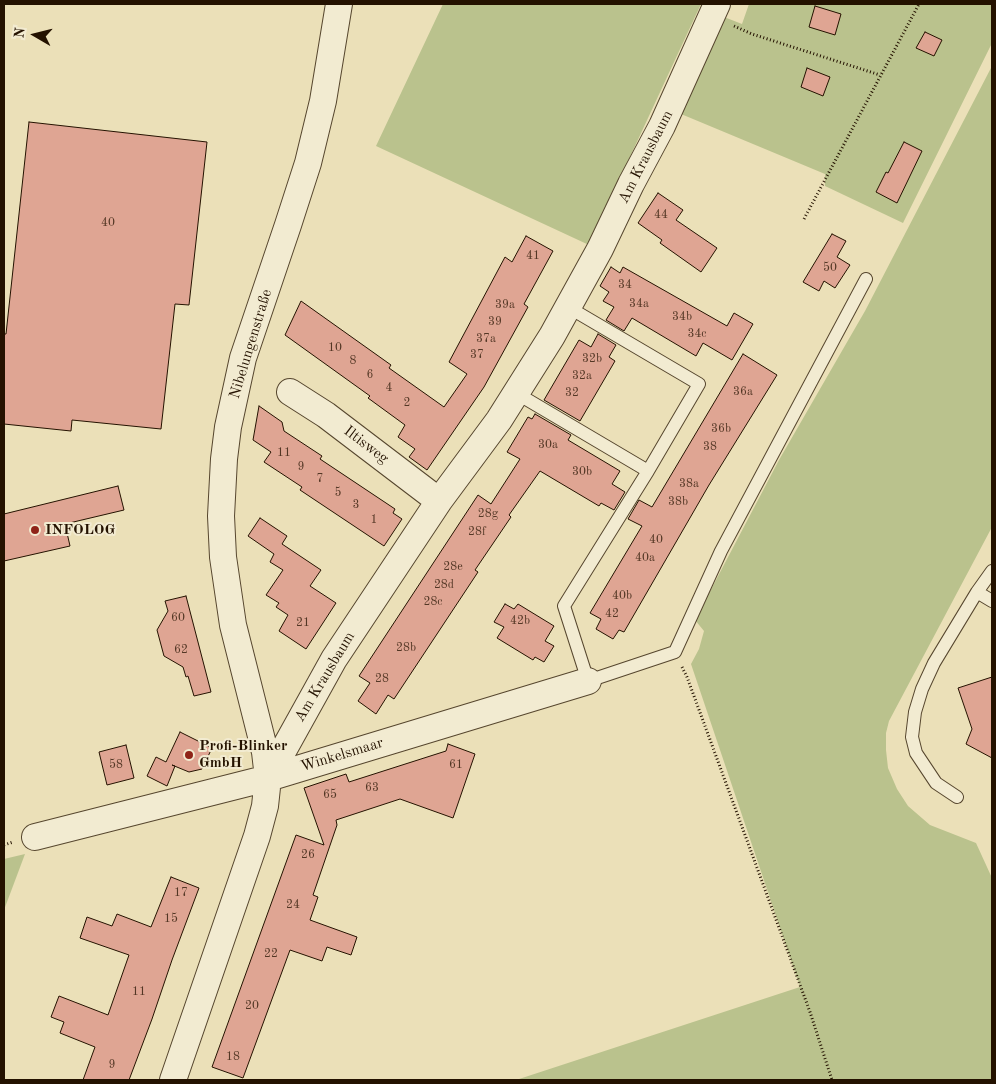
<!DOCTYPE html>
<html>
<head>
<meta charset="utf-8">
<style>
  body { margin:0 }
  #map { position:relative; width:996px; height:1084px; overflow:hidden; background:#ebe0b8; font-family:"Old Standard TT",serif }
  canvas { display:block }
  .frame { position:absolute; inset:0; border:5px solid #241200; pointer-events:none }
  .north { position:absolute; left:10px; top:10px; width:50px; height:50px; -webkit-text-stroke:4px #f2ebd1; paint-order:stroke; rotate:278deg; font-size:14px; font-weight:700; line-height:20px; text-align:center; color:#241200 }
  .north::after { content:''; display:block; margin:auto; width:18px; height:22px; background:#241200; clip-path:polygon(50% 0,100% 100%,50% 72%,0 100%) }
</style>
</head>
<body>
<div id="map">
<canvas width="996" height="1084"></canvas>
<div class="frame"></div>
<div class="north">N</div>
</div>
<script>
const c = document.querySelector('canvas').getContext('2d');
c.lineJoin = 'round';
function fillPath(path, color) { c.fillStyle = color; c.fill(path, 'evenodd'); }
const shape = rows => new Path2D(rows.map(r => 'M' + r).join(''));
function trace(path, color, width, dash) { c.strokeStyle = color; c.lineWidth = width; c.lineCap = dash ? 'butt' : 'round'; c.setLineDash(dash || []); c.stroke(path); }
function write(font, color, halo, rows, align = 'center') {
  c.font = font + ' "Old Standard TT",serif'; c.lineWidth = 4; c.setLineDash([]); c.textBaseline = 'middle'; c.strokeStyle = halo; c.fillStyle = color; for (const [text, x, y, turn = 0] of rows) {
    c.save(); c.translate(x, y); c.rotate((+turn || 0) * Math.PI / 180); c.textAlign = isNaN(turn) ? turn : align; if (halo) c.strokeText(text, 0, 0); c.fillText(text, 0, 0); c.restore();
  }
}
fillPath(shape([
  [443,4,701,4,589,245,376,146],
  [749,4,992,4,992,43,903,223,825,186,825,174,681,114,724,17,742,24],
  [992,66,992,527,889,721,886,733,886,750,888,768,897,789,908,806,930,825,976,843,992,878,992,1080,516,1080,800,987,691,664,699,649,704,631,695,620,779,460,865,311],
  [25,854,4,910,4,859]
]), '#bac28d');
const building = shape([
  [815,6,841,14,835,35,809,27,815,6],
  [925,32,942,40,934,56,916,48,925,32],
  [807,68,830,77,823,96,801,87,807,68],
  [29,122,207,142,189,305,175,304,161,429,72,420,71,431,4,424,4,334,6,334,29,122],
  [904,142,922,151,897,203,876,192,886,172,888,173,904,142],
  [658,193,683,210,676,220,717,248,701,272,660,243,662,240,638,223,658,193],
  [832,234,846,241,837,257,850,265,835,288,824,281,819,291,803,282,832,234],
  [526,236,553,251,524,304,528,307,484,387,427,470,409,457,415,449,398,437,405,425,368,398,370,396,285,335,301,301,391,365,389,368,444,407,467,374,449,362,505,257,512,262,526,236],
  [611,267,620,273,623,267,727,326,734,313,753,324,732,360,703,343,696,356,632,318,624,331,606,320,614,307,603,301,609,292,600,286,611,267],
  [598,334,616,345,609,357,615,361,580,421,544,400,579,340,591,347,598,334],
  [743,354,777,375,709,485,624,632,619,630,613,639,596,629,601,619,590,613,642,526,628,519,639,500,652,507,743,354],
  [259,406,282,422,284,431,322,456,320,459,395,509,393,513,402,519,384,546,300,490,302,487,264,462,271,452,253,440,259,406],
  [535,414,571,435,568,440,620,471,612,484,625,492,614,510,601,503,599,506,540,471,509,515,511,517,475,570,478,572,394,699,388,695,376,714,358,701,370,683,359,676,478,495,491,504,520,459,507,452,528,417,532,419,535,414],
  [118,486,124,510,65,524,70,546,4,561,4,514,118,486],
  [260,518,287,536,282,544,321,570,310,586,336,603,306,649,279,631,288,615,276,607,279,603,266,595,283,570,270,562,274,554,248,536,260,518],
  [186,596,211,692,194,696,188,676,186,677,183,667,164,656,157,630,168,611,165,601,186,596],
  [505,604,514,609,518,604,554,626,545,641,554,646,544,662,535,657,533,660,497,638,504,627,494,622,505,604],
  [992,677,992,758,966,744,972,729,958,688,992,677],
  [180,732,212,748,202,769,189,772,172,765,175,766,167,786,147,776,156,757,166,762,180,732],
  [448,744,475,754,453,818,400,799,336,820,337,825,313,895,318,897,310,920,357,937,351,955,327,947,322,961,290,950,243,1078,212,1067,296,835,324,845,304,788,346,774,349,782,446,751,448,744],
  [126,745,134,778,107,785,99,752,126,745],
  [171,877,199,888,172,960,152,1019,129,1080,83,1080,95,1047,60,1033,64,1022,51,1017,59,996,108,1015,129,955,80,938,87,917,112,926,117,914,151,927,171,877]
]);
fillPath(building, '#dfa593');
trace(building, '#241200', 1);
const lane = shape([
  [568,307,699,384,648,471,564,606,588,681,675,652,721,551,866,279],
  [516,393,648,471],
  [977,592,992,601],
  [957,797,936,783,916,753,912,737,915,712,922,689,934,663,977,592,992,571]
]);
const street = shape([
  [290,392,326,415,439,501],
  [268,778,265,752,233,625,223,557,221,516,224,459,228,427,243,358,288,225,308,163,323,101,339,4],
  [35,837,268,778,588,681],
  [173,1080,257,836,265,806,268,778,334,659,439,501,499,420,552,336,600,249,631,184,662,126,717,4]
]);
trace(lane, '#56462e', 14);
trace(street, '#56462e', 28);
trace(shape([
  [734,26,752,34,880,75],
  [804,219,919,4],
  [682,667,687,677,810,1012,832,1080],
  [4,845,13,842]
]), '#241200', 3, [1, 2.5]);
trace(lane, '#f2ebd1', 12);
trace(street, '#f2ebd1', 26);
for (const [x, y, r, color] of [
  [35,530,5,"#8f2418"],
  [189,755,5,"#8f2418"]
]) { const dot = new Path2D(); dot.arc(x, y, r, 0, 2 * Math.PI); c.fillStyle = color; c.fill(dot); trace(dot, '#f2ebd1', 2); }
write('12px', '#533725', null, [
  ["44",661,215],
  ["40",108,223],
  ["41",533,256],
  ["50",830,268],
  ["34",625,285],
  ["34a",639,304],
  ["39a",505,305],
  ["34b",682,317],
  ["39",495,322],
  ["34c",697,334],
  ["37a",486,339],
  ["10",335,348],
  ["37",477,355],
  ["32b",592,359],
  ["8",353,361],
  ["6",370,375],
  ["32a",582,376],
  ["4",389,388],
  ["36a",743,392],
  ["32",572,393],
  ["2",407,403],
  ["36b",721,429],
  ["30a",548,445],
  ["38",710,447],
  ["11",284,453],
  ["9",301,467],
  ["30b",582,472],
  ["7",320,479],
  ["38a",689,484],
  ["5",338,493],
  ["38b",678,502],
  ["3",356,505],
  ["28g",488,514],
  ["1",374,520],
  ["28f",477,532],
  ["40",656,540],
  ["40a",645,558],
  ["28e",453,567],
  ["28d",444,585],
  ["40b",622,596],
  ["28c",433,602],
  ["42",612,614],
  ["60",178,618],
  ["42b",520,621],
  ["21",303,623],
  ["28b",406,648],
  ["62",181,650],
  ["28",382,679],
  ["58",116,765],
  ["61",456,765],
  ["63",372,788],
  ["65",330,795],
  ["26",308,855],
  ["17",181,893],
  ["24",293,905],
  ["15",171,919],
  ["22",271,954],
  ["11",139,992],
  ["20",252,1006],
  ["18",233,1057],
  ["9",112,1065]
]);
write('15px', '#241200', '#f2ebd1', [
  ["Am Krausbaum",646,157,-63],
  ["Nibelungenstraße",251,344,-73],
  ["Iltisweg",366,445,37],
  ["Am Krausbaum",325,677,-59],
  ["Winkelsmaar",342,755,-17]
]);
write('bold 15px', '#241200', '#f2ebd1', [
  ["INFOLOG",45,530],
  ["Profi-Blinker",199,746],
  ["GmbH",199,763]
], 'left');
</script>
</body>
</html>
